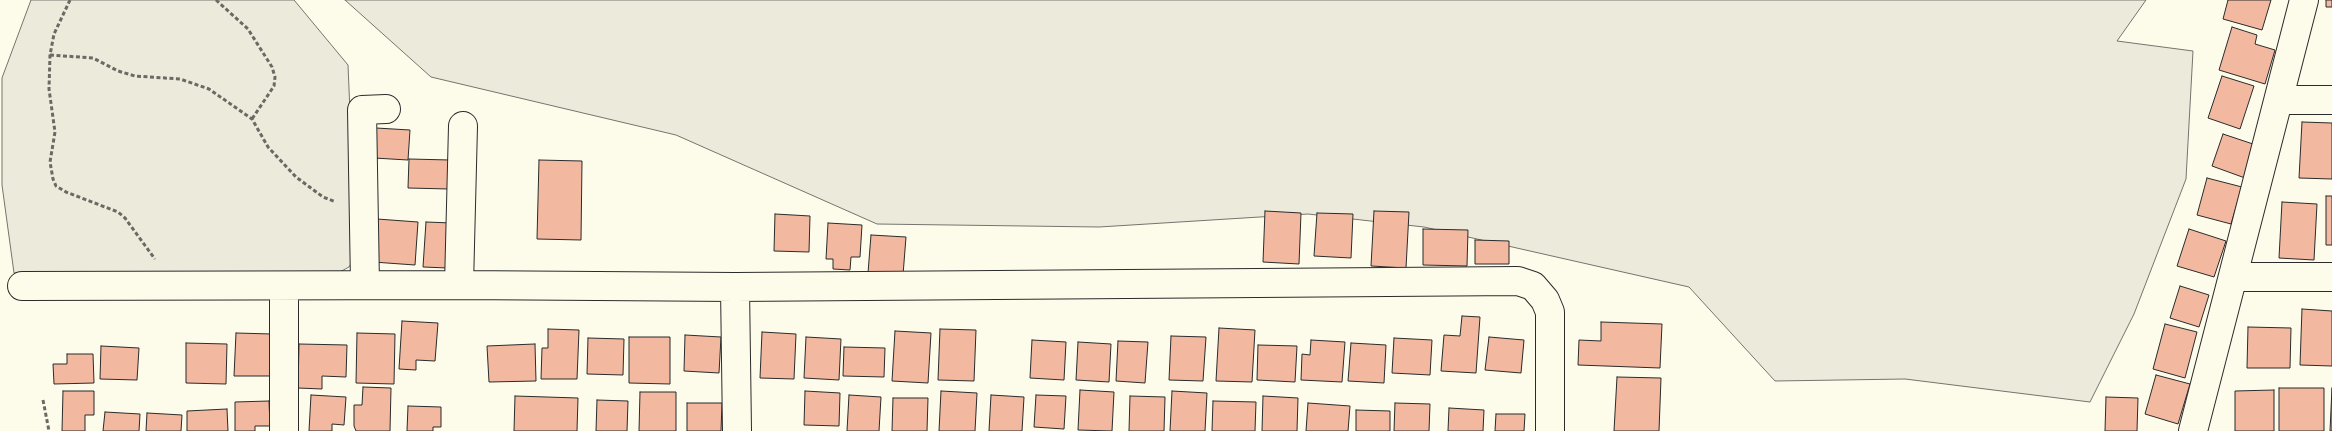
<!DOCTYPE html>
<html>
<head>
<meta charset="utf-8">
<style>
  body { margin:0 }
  canvas { display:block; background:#fdfbea }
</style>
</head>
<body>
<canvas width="2332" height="431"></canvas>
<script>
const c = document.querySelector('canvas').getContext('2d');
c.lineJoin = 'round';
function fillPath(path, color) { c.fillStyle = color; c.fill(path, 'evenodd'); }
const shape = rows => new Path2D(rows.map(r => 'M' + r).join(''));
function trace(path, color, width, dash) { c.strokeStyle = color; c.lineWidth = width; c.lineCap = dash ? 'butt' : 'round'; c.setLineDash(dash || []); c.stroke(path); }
const green = shape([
  [31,0,294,0,348,65,356,255,349,267,336,274,14,273,2,185,2,78,31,0],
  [345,0,2146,0,2117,41,2193,51,2186,179,2134,314,2090,402,1905,379,1775,381,1689,287,1424,227,1308,214,1099,227,877,224,676,135,431,77,345,0]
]);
fillPath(green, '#ecebdb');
trace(green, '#74746e', 1);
const building = shape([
  [2228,0,2271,0,2262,30,2223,19,2228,0],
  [2326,0,2332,0,2332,7,2326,7,2326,0],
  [2232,27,2257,35,2255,44,2275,50,2265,84,2219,70,2232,27],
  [2222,76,2254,86,2240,129,2208,118,2222,76],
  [2302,122,2332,123,2332,179,2299,178,2302,122],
  [376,128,410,130,408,160,374,158,376,128],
  [2223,134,2256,145,2245,178,2212,166,2223,134],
  [409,159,450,160,449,189,408,188,409,159],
  [539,160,582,161,581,240,537,239,539,160],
  [2207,178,2242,187,2231,224,2197,215,2207,178],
  [2326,196,2332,196,2332,245,2326,245,2326,196],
  [2282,202,2317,204,2314,260,2279,258,2282,202],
  [1265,211,1301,213,1299,264,1263,262,1265,211],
  [1374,211,1409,212,1406,268,1371,266,1374,211],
  [1317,213,1353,214,1351,258,1314,256,1317,213],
  [775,214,810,216,809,252,774,251,775,214],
  [377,219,418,222,415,265,373,262,377,219],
  [426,222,452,223,448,268,423,267,426,222],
  [828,223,862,225,860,257,851,257,850,270,833,269,833,259,826,259,828,223],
  [1423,229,1468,230,1467,266,1423,265,1423,229],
  [2189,229,2226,241,2214,277,2177,266,2189,229],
  [871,235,906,237,903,275,868,273,871,235],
  [1475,240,1509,241,1509,264,1475,264,1475,240],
  [2180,286,2209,295,2199,327,2170,318,2180,286],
  [2302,309,2332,311,2332,366,2300,365,2302,309],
  [1462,316,1480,317,1476,373,1441,371,1444,335,1460,336,1462,316],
  [402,321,438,323,435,361,416,360,416,370,399,369,402,321],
  [1601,322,1662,324,1660,368,1578,365,1579,340,1601,341,1601,322],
  [2165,324,2197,332,2185,378,2153,369,2165,324],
  [2248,327,2291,328,2290,368,2247,368,2248,327],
  [1219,328,1255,330,1252,382,1216,381,1219,328],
  [548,329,579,330,577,379,541,379,542,348,548,348,548,329],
  [940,329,976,330,974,381,938,380,940,329],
  [895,331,931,333,928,383,892,381,895,331],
  [762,332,796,334,794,379,760,378,762,332],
  [236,333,272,334,271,376,234,376,236,333],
  [357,333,395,334,394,384,356,383,357,333],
  [685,335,721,337,719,373,684,371,685,335],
  [1171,336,1206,337,1203,381,1169,380,1171,336],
  [629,337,670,337,670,384,629,383,629,337],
  [806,337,841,339,839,380,804,378,806,337],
  [1489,337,1524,340,1521,373,1485,370,1489,337],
  [588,338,624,339,623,375,587,374,588,338],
  [1394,338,1432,340,1430,375,1392,373,1394,338],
  [1032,340,1066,342,1064,380,1030,378,1032,340],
  [1311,340,1345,342,1342,382,1301,380,1302,354,1310,355,1311,340],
  [1118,341,1148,342,1145,383,1116,381,1118,341],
  [1078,342,1111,344,1109,382,1076,380,1078,342],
  [186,343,227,344,226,384,186,383,186,343],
  [1351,343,1386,345,1384,383,1348,381,1351,343],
  [299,344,347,345,346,377,322,376,322,389,298,388,299,344],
  [535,344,536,381,489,382,487,346,535,344],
  [1258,345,1297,346,1295,382,1257,380,1258,345],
  [101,346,139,348,137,380,100,379,101,346],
  [844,347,885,348,884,377,843,376,844,347],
  [67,354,93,354,94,383,54,384,53,364,67,364,67,354],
  [2156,375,2190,384,2178,424,2145,414,2156,375],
  [1617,377,1661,378,1659,431,1614,431,1617,377],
  [363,387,391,388,390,431,356,431,354,426,354,405,362,405,363,387],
  [2279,388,2324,388,2324,431,2279,431,2279,388],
  [2332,388,2332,431,2330,431,2332,388],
  [1080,390,1114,392,1112,431,1078,430,1080,390],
  [2274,390,2274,431,2235,431,2235,391,2274,390],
  [63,391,94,391,94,415,85,415,85,431,62,431,63,391],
  [805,391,840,393,839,426,804,425,805,391],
  [941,391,977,393,975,431,939,431,941,391],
  [1172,391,1207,393,1205,431,1170,431,1172,391],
  [640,392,676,392,676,431,639,431,640,392],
  [311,395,346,397,344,425,332,424,332,431,309,431,311,395],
  [849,395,881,397,879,431,847,431,849,395],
  [991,395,1024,397,1022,431,989,431,991,395],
  [1036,395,1066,396,1064,429,1034,427,1036,395],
  [515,396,578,398,577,431,514,431,515,396],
  [1130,396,1165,397,1164,431,1129,431,1130,396],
  [1263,396,1298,398,1297,431,1262,431,1263,396],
  [2106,397,2138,398,2137,431,2105,431,2106,397],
  [893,398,928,398,927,431,892,431,893,398],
  [597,400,628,401,627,431,596,431,597,400],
  [269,401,270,426,255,426,255,431,235,431,235,402,269,401],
  [1213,401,1256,402,1255,431,1212,431,1213,401],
  [687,403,722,403,721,431,687,431,687,403],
  [1308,403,1350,406,1348,431,1306,431,1308,403],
  [1395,403,1430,404,1429,431,1394,431,1395,403],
  [408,406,441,407,441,427,433,427,433,431,407,431,408,406],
  [1449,408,1484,410,1483,431,1448,431,1449,408],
  [227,409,228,431,187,431,187,411,227,409],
  [1356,410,1390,411,1390,431,1356,431,1356,410],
  [105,412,140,414,139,431,103,431,105,412],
  [147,413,182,415,181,431,146,431,147,413],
  [1496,414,1525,414,1524,431,1495,431,1496,414]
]);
fillPath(building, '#f2b8a0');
trace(building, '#2b2b2b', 1);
const minor = shape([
  [2280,100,2332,100],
  [463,126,459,285,735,287,1518,281,1533,286,1545,300,1550,312,1550,431],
  [2234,277,2332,277],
  [365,284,362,110,386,109],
  [22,286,459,285],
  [284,286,284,431],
  [735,287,737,431],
  [2193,431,2304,0]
]);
trace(minor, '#2b2b2b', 30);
trace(shape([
  [70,0,54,34,50,55,49,89,55,132,50,162,53,179,56,186,66,192,118,212,125,218,155,259],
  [216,0,248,29,272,67,275,77,274,86,252,119],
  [50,55,93,58,118,71,135,76,180,79,209,89,252,119,268,147,296,177,323,197,336,202],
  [43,400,49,431]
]), '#6a6964', 3, [4, 2.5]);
trace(minor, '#fdfbea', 28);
</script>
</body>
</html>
